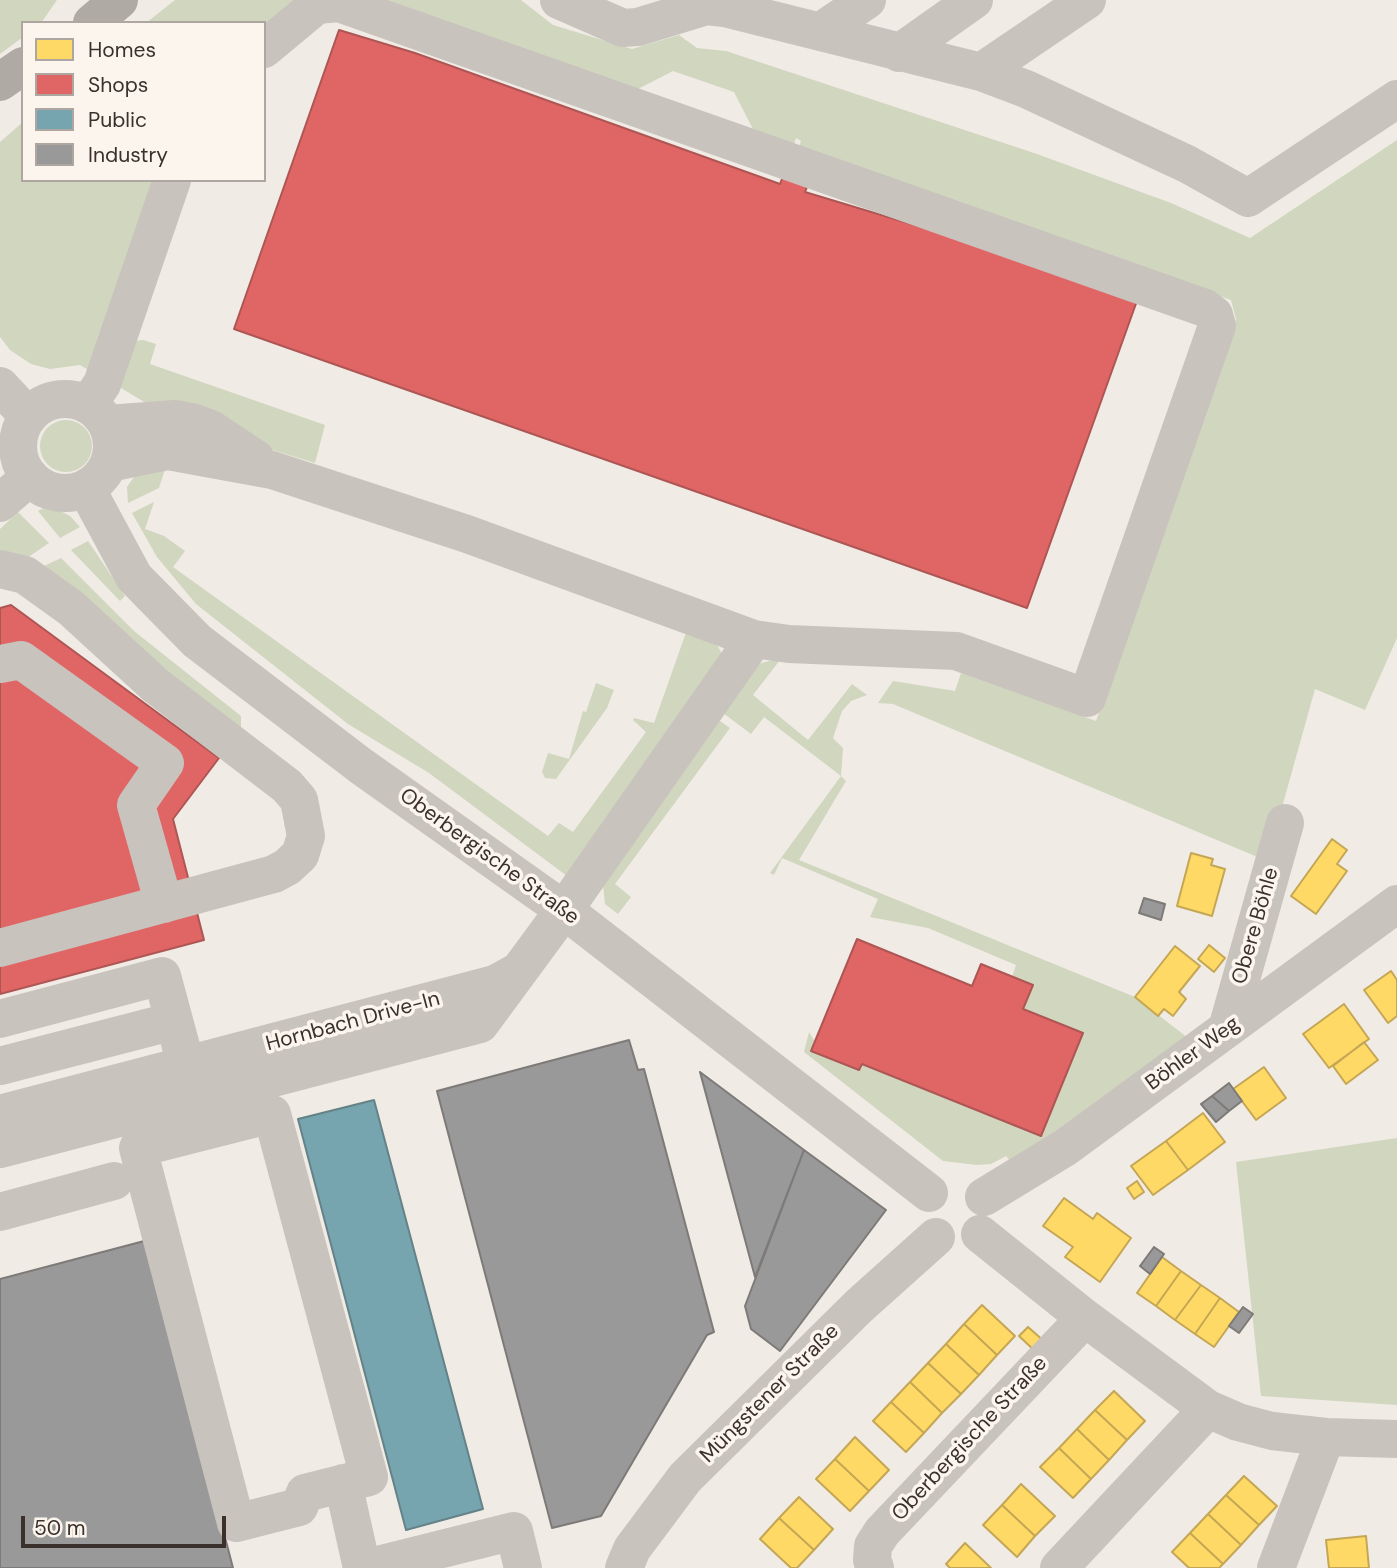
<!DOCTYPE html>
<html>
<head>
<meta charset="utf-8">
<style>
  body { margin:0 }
  #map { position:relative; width:1397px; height:1568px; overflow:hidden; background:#f0ebe5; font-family:"DM Sans",sans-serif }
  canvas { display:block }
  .legend { position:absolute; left:21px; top:21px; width:245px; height:161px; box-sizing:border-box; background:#fbf5ee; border:2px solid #aea6a0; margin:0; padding:9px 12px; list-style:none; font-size:21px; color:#3b302b }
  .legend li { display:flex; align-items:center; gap:14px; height:35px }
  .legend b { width:35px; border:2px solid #aea6a0 }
  .scale { position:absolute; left:21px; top:1516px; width:205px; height:32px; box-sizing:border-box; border:4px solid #3b302b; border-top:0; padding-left:9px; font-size:21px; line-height:24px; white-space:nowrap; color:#3b302b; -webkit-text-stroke:5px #fbf5ee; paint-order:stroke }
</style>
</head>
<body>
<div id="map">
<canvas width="1397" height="1568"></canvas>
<ul class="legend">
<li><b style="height:19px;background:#ffd966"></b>Homes</li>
<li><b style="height:19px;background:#e06666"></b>Shops</li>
<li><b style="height:19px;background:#76a5af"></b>Public</li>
<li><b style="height:19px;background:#999"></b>Industry</li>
</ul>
<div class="scale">50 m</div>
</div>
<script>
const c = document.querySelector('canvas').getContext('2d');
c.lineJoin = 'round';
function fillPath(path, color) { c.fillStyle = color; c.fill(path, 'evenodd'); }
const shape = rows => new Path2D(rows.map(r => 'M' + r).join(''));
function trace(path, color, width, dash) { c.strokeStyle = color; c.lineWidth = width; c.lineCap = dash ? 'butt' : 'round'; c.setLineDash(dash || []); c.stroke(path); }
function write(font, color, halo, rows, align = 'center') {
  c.font = font + ' "DM Sans",sans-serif'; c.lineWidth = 7; c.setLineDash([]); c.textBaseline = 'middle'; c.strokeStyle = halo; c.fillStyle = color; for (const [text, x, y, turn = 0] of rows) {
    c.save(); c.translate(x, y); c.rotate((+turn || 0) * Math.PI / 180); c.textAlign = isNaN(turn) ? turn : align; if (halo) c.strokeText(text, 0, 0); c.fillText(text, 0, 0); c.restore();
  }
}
fillPath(shape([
  [0,0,57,0,41,23,23,23,23,37,0,54],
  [175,0,304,0,264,33,264,23,146,23],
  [376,0,521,0,553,25,632,49,679,35,697,48,726,51,1037,154,1171,203,1250,238,1397,140,1397,638,1365,710,1315,689,1267,861,893,704,878,703,893,681,955,691,961,673,1096,721,1236,319,1231,300,799,147,801,141,796,138,794,145,754,131,734,92,673,71,636,90],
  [23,122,23,180,158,180,95,374,80,365,50,369,31,364,10,350,0,337,0,142],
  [143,340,156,344,150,364,325,425,315,463,263,447,146,403,116,385,135,341],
  '40 446a26 26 0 1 1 52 0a26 26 0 1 1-52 0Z',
  [165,469,159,488,128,503,127,487,134,477],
  [154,502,145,529,164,536,185,551,173,567,548,836,559,823,573,832,646,732,633,720,634,718,654,723,688,627,714,639,722,654,567,876,429,773,348,724,196,604,157,557,132,513],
  [49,505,70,516,80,527,60,538,38,511],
  [18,512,49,543,24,560,0,554,0,529],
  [88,541,125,596,120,601,71,550],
  [61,558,134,631,241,716,241,729,165,672,42,567],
  [775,659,780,660,753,695,808,740,852,684,867,695,851,701,842,711,833,738,843,748,841,776,846,781,799,860,1135,997,1188,1038,1012,1164,1006,1156,991,1164,977,1165,943,1161,804,1052,809,1032,815,1042,812,1051,859,1070,862,1064,1040,1136,1083,1033,1023,1009,1033,986,1012,977,1016,965,928,928,870,917,878,899,782,858,774,875,770,873,841,776,764,717,751,734,719,710,759,664],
  [596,683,614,690,607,708,556,779,545,778,542,772,548,753,569,759,583,711,586,712],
  [713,716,730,728,615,884,631,897,618,914,605,904,603,885],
  [1397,1138,1397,1405,1261,1396,1236,1162]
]), '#d1d6bf');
const homes = shape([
  [1332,839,1347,850,1337,864,1347,871,1316,914,1291,896,1332,839],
  [1191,853,1213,859,1211,865,1225,869,1212,916,1177,906,1191,853],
  [1209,945,1225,958,1214,972,1198,959,1209,945],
  [1175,946,1200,966,1179,992,1186,999,1173,1016,1164,1009,1158,1016,1135,997,1175,946],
  [1391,971,1397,980,1397,1016,1388,1023,1364,990,1391,971],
  [1344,1004,1369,1039,1329,1068,1303,1034,1344,1004],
  [1364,1042,1378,1060,1346,1084,1333,1066,1364,1042],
  [1264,1067,1286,1098,1256,1120,1233,1089,1264,1067],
  [1203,1113,1225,1142,1188,1170,1166,1141,1203,1113],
  [1166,1141,1188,1170,1153,1195,1131,1166,1166,1141],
  [1137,1181,1144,1192,1134,1199,1127,1188,1137,1181],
  [1064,1198,1093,1219,1097,1213,1131,1238,1100,1282,1065,1257,1073,1247,1043,1226,1064,1198],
  [1162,1257,1181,1271,1156,1306,1137,1293,1162,1257],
  [1181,1271,1201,1285,1175,1320,1156,1306,1181,1271],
  [1201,1285,1220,1298,1195,1334,1175,1320,1201,1285],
  [1220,1298,1239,1312,1214,1347,1195,1334,1220,1298],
  [982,1305,1015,1336,997,1355,964,1324,982,1305],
  [964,1324,997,1355,979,1375,946,1344,964,1324],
  [1028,1327,1045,1342,1036,1352,1019,1336,1028,1327],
  [946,1344,979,1375,961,1394,928,1363,946,1344],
  [928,1363,961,1394,942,1413,910,1382,928,1363],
  [910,1382,942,1413,924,1433,891,1402,910,1382],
  [1114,1391,1145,1421,1127,1440,1095,1410,1114,1391],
  [891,1402,924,1433,906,1452,873,1421,891,1402],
  [1095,1410,1127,1440,1109,1460,1077,1429,1095,1410],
  [1077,1429,1109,1460,1091,1479,1059,1448,1077,1429],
  [855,1437,889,1470,869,1491,835,1459,855,1437],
  [1059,1448,1091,1479,1073,1498,1040,1467,1059,1448],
  [835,1459,869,1491,850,1511,816,1479,835,1459],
  [1244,1476,1277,1506,1259,1525,1226,1495,1244,1476],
  [1021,1484,1055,1516,1035,1536,1002,1505,1021,1484],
  [1226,1495,1259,1525,1241,1545,1208,1514,1226,1495],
  [799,1497,833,1529,814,1550,779,1518,799,1497],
  [1002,1505,1035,1536,1017,1557,983,1525,1002,1505],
  [1208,1514,1241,1545,1223,1564,1190,1533,1208,1514],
  [779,1518,814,1550,797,1568,791,1568,760,1539,779,1518],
  [1190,1533,1223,1564,1219,1568,1189,1568,1172,1552,1190,1533],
  [1366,1536,1369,1568,1329,1568,1326,1540,1366,1536],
  [965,1543,991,1568,950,1568,946,1564,965,1543]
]);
fillPath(homes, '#ffd966');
trace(homes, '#c4a654', 2);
const shops = shape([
  [339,30,415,53,780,184,788,163,813,172,805,192,1014,255,1138,298,1027,608,234,329,339,30],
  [11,605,219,758,173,819,204,940,0,994,0,608,11,605],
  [857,939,972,986,981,964,1033,985,1023,1009,1083,1033,1041,1136,862,1064,859,1070,811,1051,857,939]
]);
fillPath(shops, '#e06666');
trace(shops, '#ae5654', 2);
const public = shape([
  [374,1100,483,1509,406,1530,298,1119,374,1100]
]);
fillPath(public, '#76a5af');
trace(public, '#648287', 2);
const industry = shape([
  [1144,898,1165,904,1161,920,1139,913,1144,898],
  [629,1040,638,1070,644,1069,714,1332,707,1335,601,1516,552,1528,437,1091,629,1040],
  [700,1072,804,1150,755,1277,700,1072],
  [1229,1083,1242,1101,1229,1111,1212,1096,1229,1083],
  [1212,1096,1229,1111,1216,1122,1201,1104,1212,1096],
  [804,1150,886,1210,780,1351,751,1329,745,1306,804,1150],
  [148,1240,233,1568,0,1568,0,1279,148,1240],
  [1154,1247,1164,1254,1150,1274,1140,1266,1154,1247],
  [1243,1307,1253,1314,1239,1333,1229,1326,1243,1307]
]);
fillPath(industry, '#999');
trace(industry, '#7d7a78', 2);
trace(shape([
  [559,0,623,28,638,27,706,6,725,8,981,72,1026,89,1187,164,1248,198,1397,99],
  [821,31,867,0],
  [899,53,974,0],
  [981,72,1087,0],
  [0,386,28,416],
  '18 446a47 47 0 1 1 94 0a47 47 0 1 1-94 0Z',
  [88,404,102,384,172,180],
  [107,424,175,419,195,423,211,429,256,459],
  [110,463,168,451,272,470,467,534,754,639,789,644,956,651,1087,698,1217,326,1214,315,1205,308,339,3,317,5,264,49],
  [86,488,134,577,197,641,361,766,564,910,929,1193],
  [0,503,30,477],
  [0,569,25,575,71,608,155,685,287,786,299,800,306,836,300,855,287,867,274,874,0,948],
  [0,664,21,660,165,763,136,805,164,904],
  [0,1019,162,976,186,1065],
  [1227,1029,1285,823],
  [0,1066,174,1021],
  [0,1114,495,984,517,972],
  [272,1114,369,1477,305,1493,299,1507,236,1523,138,1148,272,1114],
  [0,1149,480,1024,564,910,754,639],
  [984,1197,1066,1147,1397,904],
  [0,1212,114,1181],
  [980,1234,1085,1318,1208,1409,1238,1422,1272,1431,1326,1437,1397,1439],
  [343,1483,362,1568],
  [366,1568,514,1531,523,1568],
  [624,1568,632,1549,685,1478,859,1306,936,1237],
  [875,1568,872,1560,873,1546,882,1532,1085,1318],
  [1059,1568,1208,1409],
  [1276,1568,1326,1437]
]), '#c9c3be', 38);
trace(shape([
  [92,23,119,0],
  [0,82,23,66]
]), '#afaaa4', 38);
write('21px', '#3b302b', '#fbf5ee', [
  ["Oberbergische Straße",489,857,36],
  ["Obere Böhle",1256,926,-74],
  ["Hornbach Drive-In",353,1022,-15],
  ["Böhler Weg",1193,1054,-36],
  ["Müngstener Straße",770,1394,-45],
  ["Oberbergische Straße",970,1439,-47]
]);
</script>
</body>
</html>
